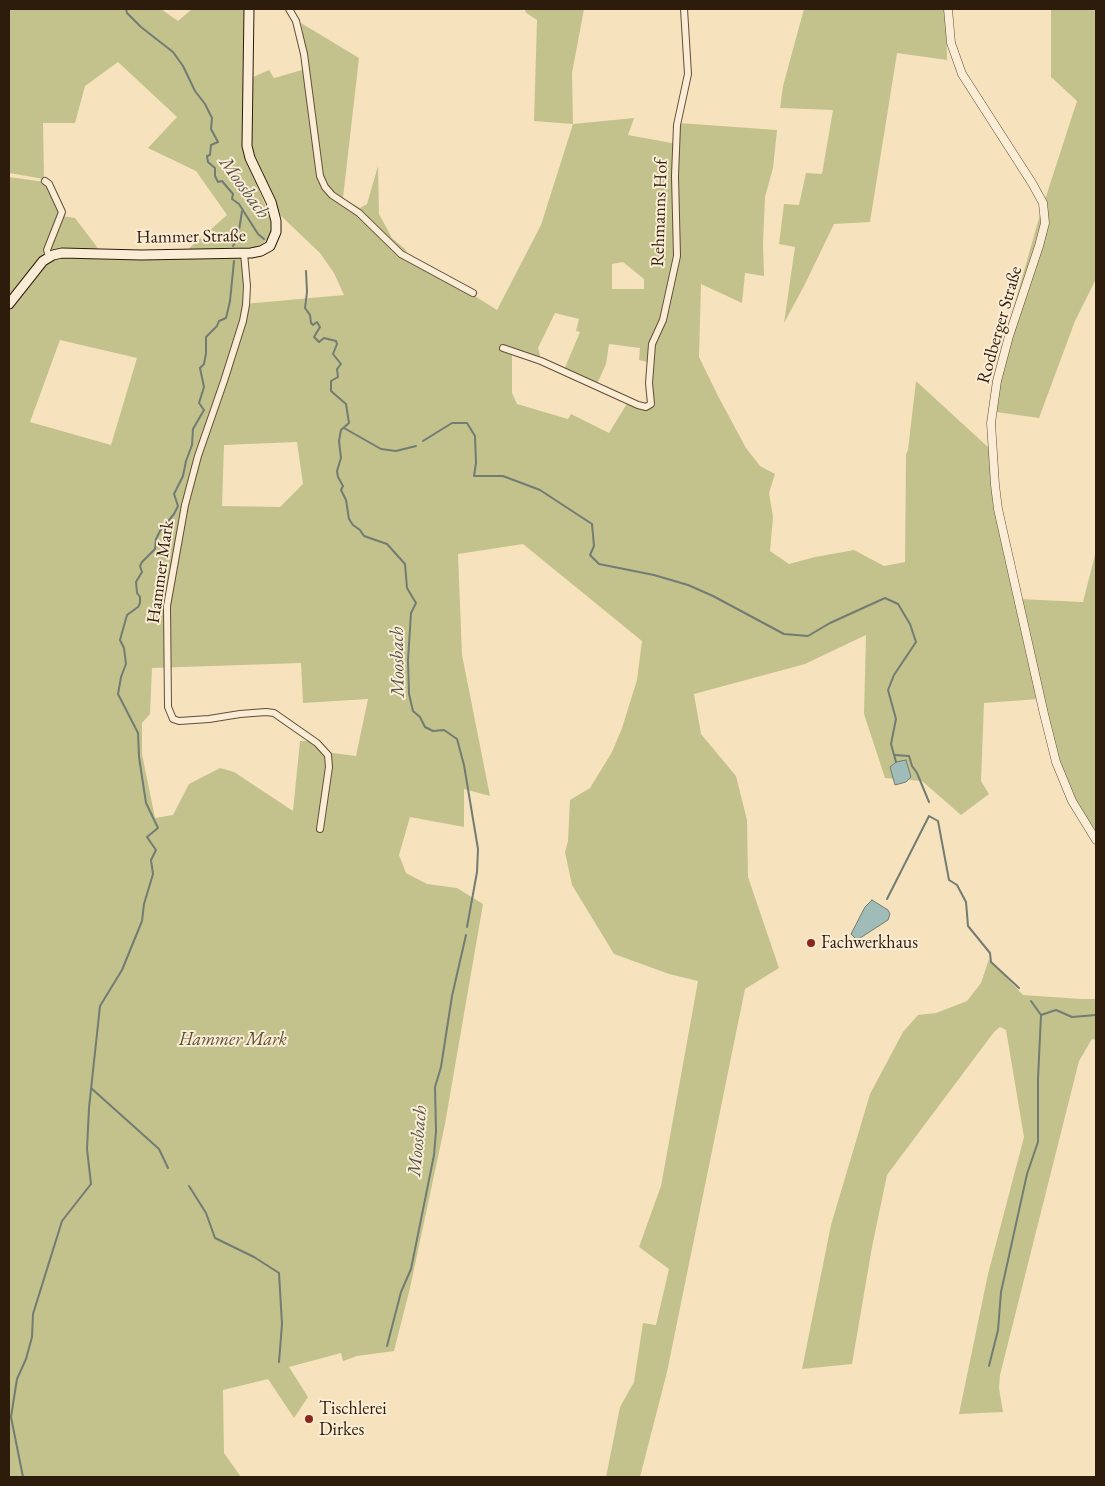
<!DOCTYPE html>
<html>
<head>
<meta charset="utf-8">
<style>
  body { margin:0 }
  #map { position:relative; width:1105px; height:1486px; overflow:hidden; background:#f7e2be; font-family:"EB Garamond",serif }
  canvas { display:block }
  .frame { position:absolute; inset:0; border:10px solid #2d1c0b; pointer-events:none }
</style>
</head>
<body>
<div id="map">
<canvas width="1105" height="1486"></canvas>
<div class="frame"></div>
</div>
<script>
const c = document.querySelector('canvas').getContext('2d');
c.lineJoin = 'round';
function fillPath(path, color) { c.fillStyle = color; c.fill(path, 'evenodd'); }
const shape = rows => new Path2D(rows.map(r => 'M' + r).join(''));
function trace(path, color, width, dash) { c.strokeStyle = color; c.lineWidth = width; c.lineCap = dash ? 'butt' : 'round'; c.setLineDash(dash || []); c.stroke(path); }
function write(font, color, halo, rows, align = 'center') {
  c.font = font + ' "EB Garamond",serif'; c.lineWidth = 4; c.setLineDash([]); c.textBaseline = 'middle'; c.strokeStyle = halo; c.fillStyle = color; for (const [text, x, y, turn = 0] of rows) {
    c.save(); c.translate(x, y); c.rotate((+turn || 0) * Math.PI / 180); c.textAlign = isNaN(turn) ? turn : align; if (halo) c.strokeText(text, 0, 0); c.fillText(text, 0, 0); c.restore();
  }
}
fillPath(shape([
  [9,9,161,9,178,21,192,9,245,9,242,144,247,162,269,214,272,228,269,238,260,246,244,250,186,251,227,215,196,171,148,148,177,117,118,62,85,86,75,123,43,123,44,179,9,173],
  [526,9,584,9,572,73,573,124,634,118,628,135,677,144,679,123,777,130,773,168,765,197,763,244,764,276,745,273,742,303,701,284,699,357,718,396,746,448,760,466,775,474,769,493,773,517,770,551,789,564,815,557,854,550,884,566,905,562,906,454,908,450,916,381,989,448,993,486,1038,699,984,703,981,781,989,794,961,815,922,781,885,778,864,714,866,635,805,664,694,694,701,734,736,776,747,820,748,877,779,968,745,989,667,1372,640,1477,606,1477,620,1407,634,1382,643,1323,656,1325,669,1269,639,1247,661,1186,698,981,669,974,614,954,572,885,565,852,568,841,570,800,590,788,612,752,622,728,637,680,642,641,523,544,458,554,462,655,490,796,464,789,464,827,410,817,399,855,406,873,427,884,457,888,483,904,445,1124,410,1288,394,1351,357,1356,343,1361,341,1353,289,1367,308,1397,294,1418,268,1379,223,1390,224,1453,241,1477,9,1477,9,177,45,182,60,211,41,259,68,255,140,260,242,256,244,304,344,295,334,273,320,253,280,215,249,145,251,78,269,70,274,78,309,68,301,23,359,58,343,198,360,208,367,204,378,166,379,214,392,238,405,249,411,261,446,278,497,310,541,225,573,124,534,121,537,20,525,12],
  [623,262,644,279,644,289,612,289,612,264],
  [555,313,579,319,576,331,580,332,564,370,541,359,538,348],
  [60,340,137,358,111,445,30,422],
  [609,344,640,348,639,360,648,362,649,400,647,405,597,384,606,364],
  [512,353,541,363,628,402,609,433,571,414,568,419,517,404,512,393],
  [297,442,303,484,280,507,222,506,224,445],
  [301,663,303,703,368,699,356,756,326,752,311,741,300,741,293,811,234,772,220,768,189,784,173,815,155,818,142,754,142,723,150,714,152,668],
  [804,9,946,9,947,60,897,53,870,222,834,224,804,286,784,323,795,247,779,244,784,204,799,205,806,173,822,174,833,110,780,108,783,86],
  [1051,9,1096,9,1096,279,1075,321,1039,418,989,411,994,381,1005,338,1039,218,1077,101,1051,77],
  [62,216,75,218,100,251,53,251,50,248],
  [1096,551,1096,838,1089,828,1059,767,1019,599,1083,602],
  [989,959,1023,995,1081,999,1096,999,1096,1040,1092,1039,1079,1061,1000,1375,999,1388,1003,1412,959,1414,988,1274,1024,1137,1006,1030,1000,1027,994,1032,887,1175,872,1247,852,1364,802,1369,831,1225,870,1094,903,1032,918,1015,936,1013,967,1001,981,983]
]), '#c3c28d');
const water = shape([
  [906,760,911,777,906,782,895,785,890,767,896,762,906,760],
  [872,900,888,910,890,914,888,920,857,940,851,934,865,907,872,900]
]);
fillPath(water, '#9fbcb9');
trace(water, '#717c73', 1);
trace(shape([
  [126,9,127,13,141,27,173,52,183,66,195,91,205,104,212,118,211,129,218,142,211,145,210,155,207,156,208,162,215,168,215,176,218,182,222,181,233,194,232,199,239,204,258,234,264,239],
  [233,246,238,237,242,211],
  [306,271,307,292,305,308,310,315,311,323,313,325,317,322,320,327,314,337,319,342,324,338,336,341,337,344,333,354,341,364,337,369,338,377,331,381,331,391,346,404,349,423,341,430,339,441,341,458,337,471,338,477,343,486,341,490,346,500,349,519,353,525,360,530,364,536,387,544,405,564,407,588,416,603,411,613,408,660,409,694,413,711,420,717,425,727,433,731,444,730,457,739,464,765,478,849,477,872,467,927],
  [344,428,381,449,396,451,416,446],
  [423,441,452,423,467,423,475,436,476,463,474,476,503,476,540,490,592,524,594,546,590,555,599,564,654,575,688,585,713,596,784,634,808,636,830,623,885,598,898,604,910,624,916,642,894,675,888,690,896,719,891,744,896,762],
  [895,755,909,756,912,766,917,773,929,802],
  [887,899,929,816,938,821,949,880,957,885,966,902,968,926,990,953,991,962,1019,988],
  [1041,1015,1056,1010,1072,1017,1096,1015],
  [91,1088,159,1149,168,1168],
  [189,1186,206,1213,215,1238,254,1257,279,1273,282,1324,279,1362],
  [387,1346,401,1292,411,1269,434,1155,436,1131,435,1087,441,1067,452,996,466,935],
  [989,1366,998,1330,1001,1292,1027,1174,1038,1142,1038,1079,1041,1015,1031,1001],
  [23,1477,11,1417,17,1379,26,1359,32,1337,33,1314,62,1221,91,1184,87,1149,89,1108,100,1006,122,970,142,921,144,904,153,874,151,860,156,850,147,837,158,828,146,803,139,757,138,733,118,694,121,677,126,664,124,648,120,640,127,615,138,607,140,603,140,597,137,593,136,582,142,572,140,566,142,562,155,549,156,539,160,531,174,514,178,506,174,494,183,476,186,461,192,445,193,429,204,410,199,403,204,387,200,368,204,364,206,353,206,337,217,326,219,321,226,318,230,301,234,261]
]), '#717c73', 2);
const minor = shape([
  [289,9,296,21,304,54,320,176,325,187,332,195,359,213,401,254,473,293],
  [45,181,49,184,62,212,47,250,49,257],
  [244,253,247,286,246,305,243,321,224,381,198,456,185,505,167,606,168,707,173,719,179,721,209,719,240,714,266,712,274,713,317,743,328,755,329,767,320,829],
  [503,348,541,361,638,405,646,407,651,404,649,383,652,344,663,320,677,256,675,176,677,125,688,74,684,9]
]);
const tertiary = shape([
  [948,9,951,43,962,74,1032,183,1043,203,1045,223,1039,246,1009,336,997,381,991,423,995,485,998,509,1044,714,1056,762,1072,801,1096,840]
]);
const secondary = shape([
  [9,304,43,261,53,255,62,253,141,255,251,253,261,251,270,246,276,232,276,221,271,202,250,158,247,146,249,9]
]);
trace(minor, '#604e38', 8);
trace(tertiary, '#604e38', 9);
trace(secondary, '#2d1c0b', 11);
trace(minor, '#faecd5', 6);
trace(tertiary, '#faecd5', 8);
trace(secondary, '#faecd5', 9);
for (const [x, y, r, color] of [
  [811,943,5,"#8f2418"],
  [309,1419,5,"#8f2418"]
]) { const dot = new Path2D(); dot.arc(x, y, r, 0, 2 * Math.PI); c.fillStyle = color; c.fill(dot); trace(dot, '#faecd5', 2); }
write('18px', '#2d1c0b', '#faecd5', [
  ["Rehmanns Hof",660,213,-88],
  ["Hammer Straße",191,237,-1],
  ["Rodberger Straße",1000,325,-74],
  ["Hammer Mark",161,572,-82]
]);
write('18px', '#2d1c0b', '#faecd5', [
  ["Fachwerkhaus",821,943],
  ["Tischlerei",319,1409],
  ["Dirkes",319,1430]
], 'left');
write('italic 18px', '#5a4e32', '#faecd5', [
  ["Hammer Mark",233,1040]
]);
write('italic 19px', '#555448', '#faecd5', [
  ["Moosbach",244,188,54],
  ["Moosbach",398,662,-91],
  ["Moosbach",418,1141,-85]
]);
</script>
</body>
</html>
